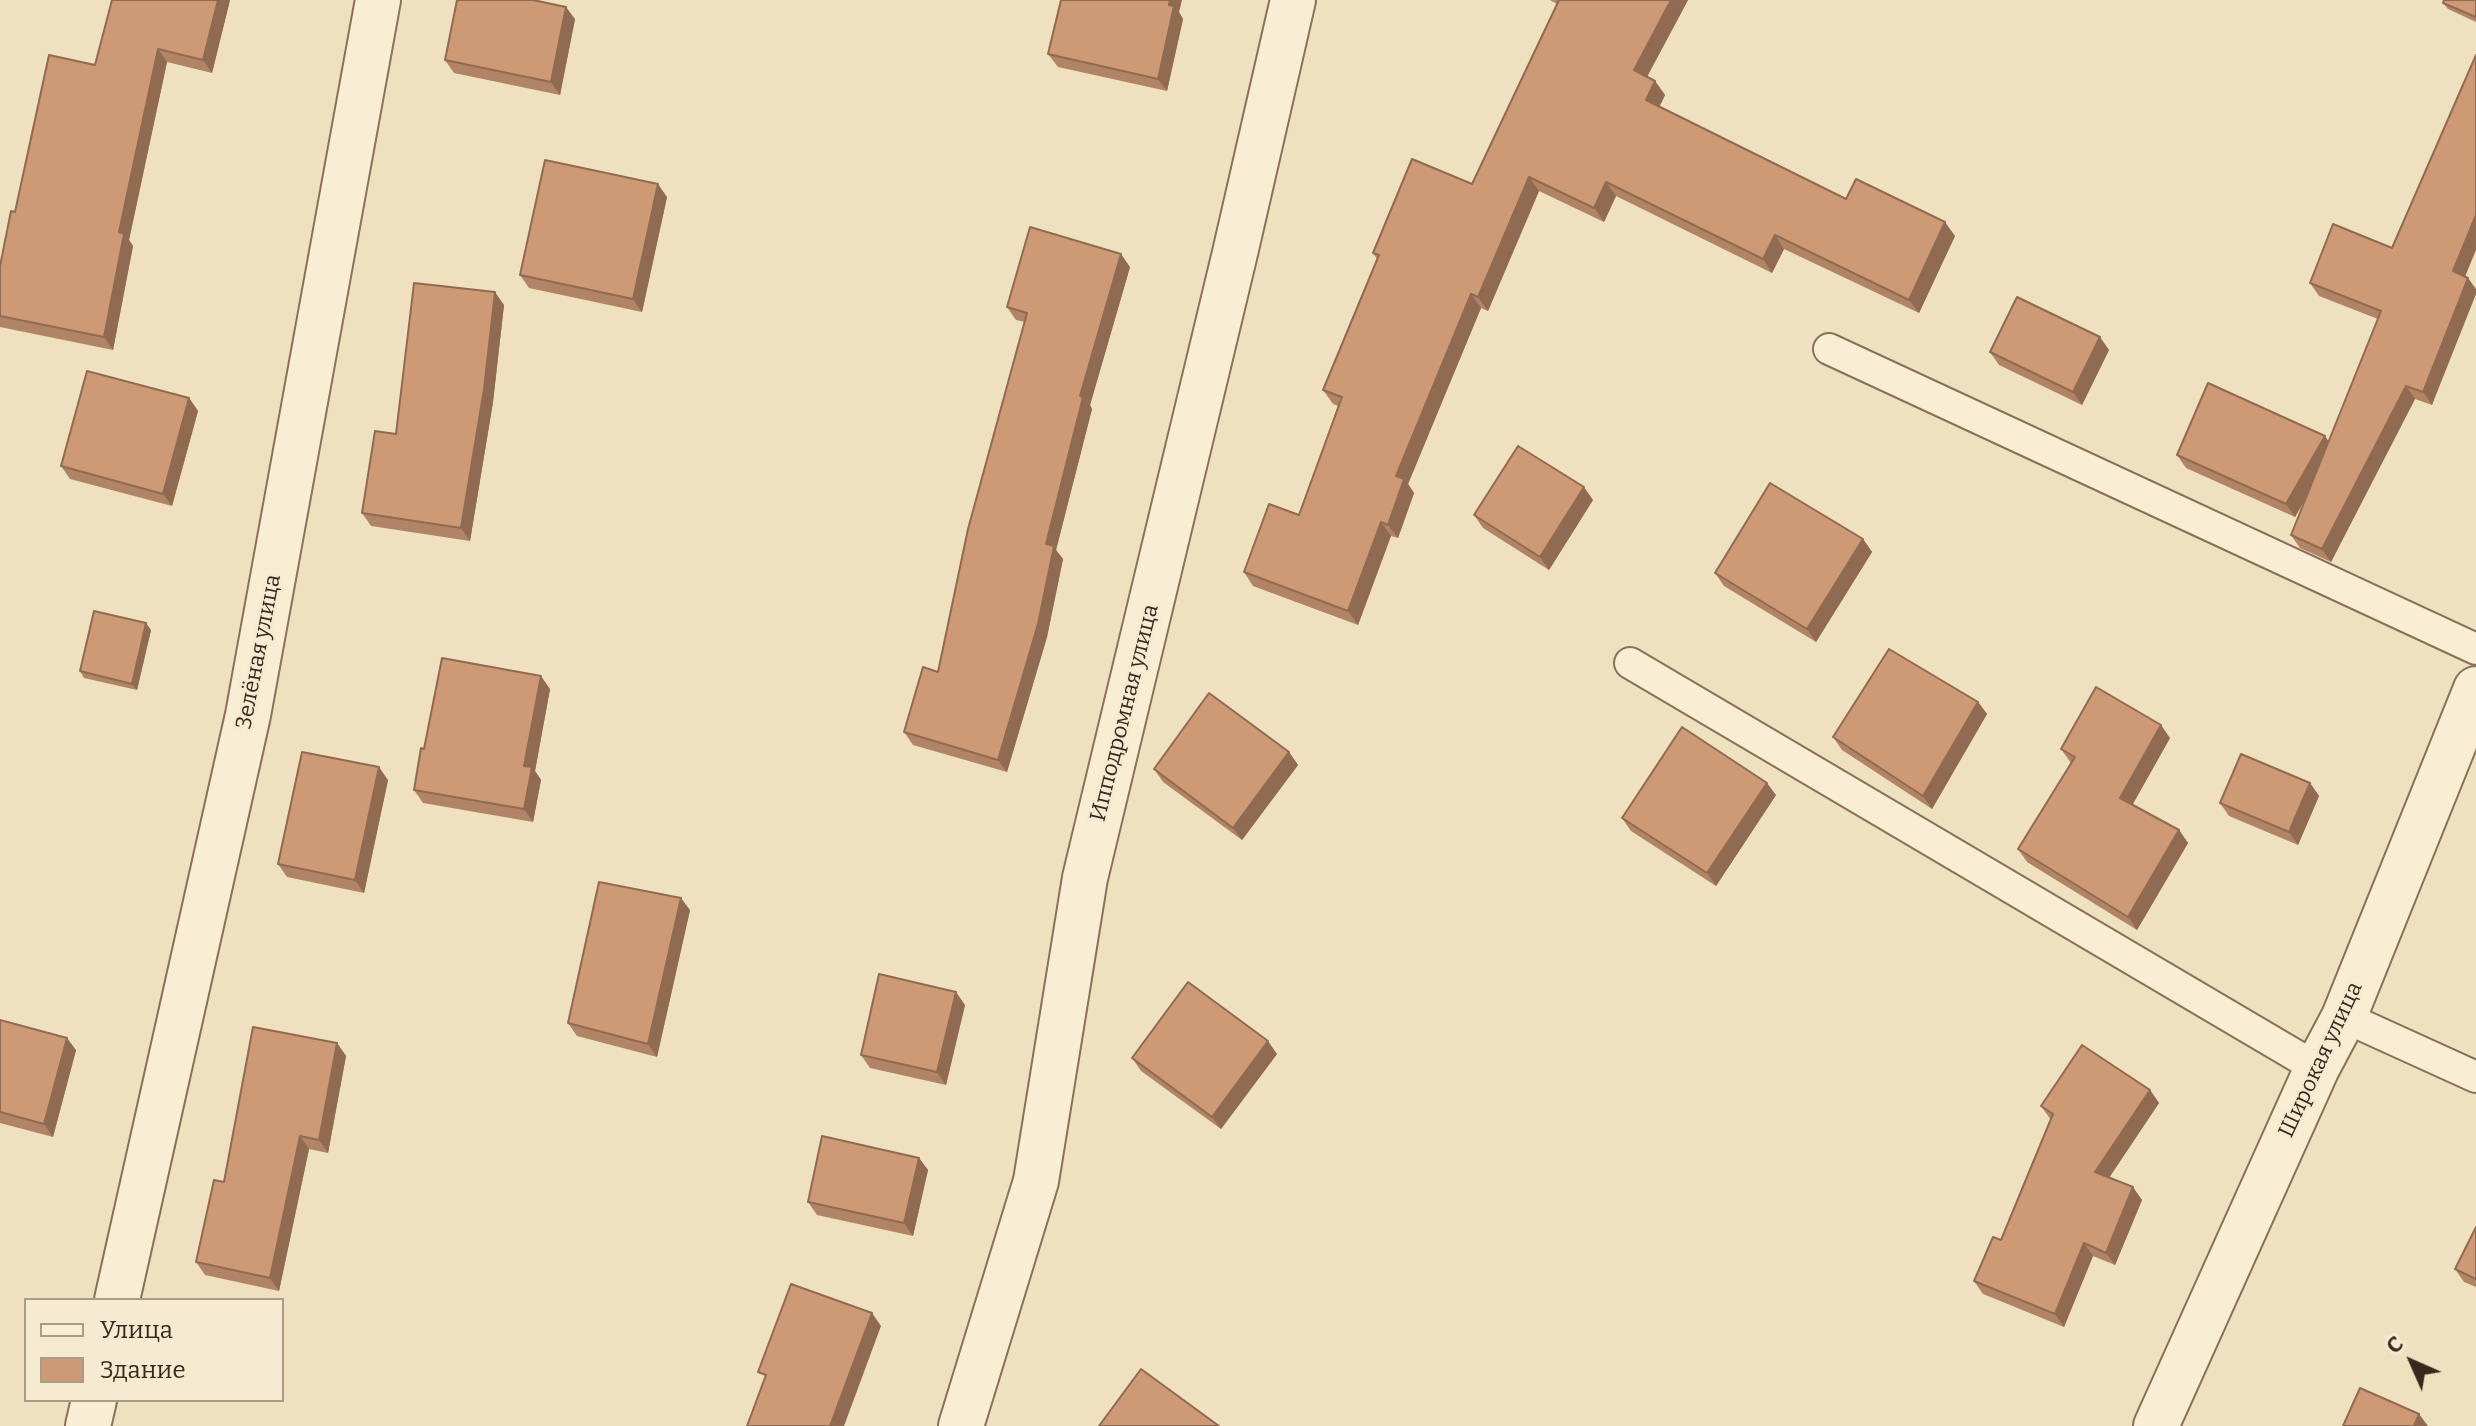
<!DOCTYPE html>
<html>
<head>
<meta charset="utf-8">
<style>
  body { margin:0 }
  #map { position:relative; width:2476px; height:1426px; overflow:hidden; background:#efe0c0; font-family:Bitter,serif }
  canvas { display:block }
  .legend { position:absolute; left:24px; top:1298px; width:260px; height:104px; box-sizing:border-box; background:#f6ead0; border:2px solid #aa9d88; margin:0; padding:10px 14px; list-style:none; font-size:24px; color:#37291d }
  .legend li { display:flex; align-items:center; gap:16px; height:40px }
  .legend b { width:40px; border:2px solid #aa9d88 }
  .north { position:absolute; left:2372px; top:1322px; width:80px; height:80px; -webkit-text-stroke:6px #f6ead0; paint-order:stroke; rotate:315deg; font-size:22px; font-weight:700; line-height:32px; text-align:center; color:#37291d }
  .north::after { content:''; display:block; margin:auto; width:28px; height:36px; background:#37291d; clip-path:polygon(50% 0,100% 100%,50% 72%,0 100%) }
</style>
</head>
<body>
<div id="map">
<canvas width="2476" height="1426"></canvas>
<ul class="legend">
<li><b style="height:10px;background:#f9edd4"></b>Улица</li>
<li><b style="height:22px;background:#ce9975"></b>Здание</li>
</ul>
<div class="north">С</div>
</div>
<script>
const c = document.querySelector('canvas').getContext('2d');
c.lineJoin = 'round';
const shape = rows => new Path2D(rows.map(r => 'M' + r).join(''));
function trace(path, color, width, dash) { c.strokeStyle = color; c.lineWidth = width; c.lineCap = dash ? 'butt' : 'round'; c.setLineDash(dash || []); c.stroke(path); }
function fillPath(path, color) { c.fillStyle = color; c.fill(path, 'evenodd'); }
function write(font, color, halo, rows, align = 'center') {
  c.font = font + ' Bitter,serif'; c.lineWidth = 6; c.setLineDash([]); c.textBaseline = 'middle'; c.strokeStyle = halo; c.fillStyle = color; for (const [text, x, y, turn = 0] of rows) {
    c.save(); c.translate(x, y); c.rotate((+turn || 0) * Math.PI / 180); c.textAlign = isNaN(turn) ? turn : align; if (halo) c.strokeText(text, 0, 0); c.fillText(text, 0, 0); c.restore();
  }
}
const lane = shape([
  [1829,349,2476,649],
  [1630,663,2317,1068],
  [2344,1017,2476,1077]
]);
const street = shape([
  [117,1300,248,715,378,0],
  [88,1426,94,1400],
  [961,1426,1036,1181,1085,878,1235,253,1293,0],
  [2156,1426,2317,1068,2344,1017,2476,689]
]);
trace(lane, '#887158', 34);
trace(street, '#887158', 48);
trace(lane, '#f9edd4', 30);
trace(street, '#f9edd4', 44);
fillPath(shape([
  [230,0,212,73,167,62,129,240,133,246,113,350,0,327,0,266,15,212,95,65],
  [1550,0,1688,0,1647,77,1655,81,1665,95,1659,107,1846,199,1955,236,1919,313,1784,249,1772,273,1616,196,1604,222,1539,191,1488,311,1481,308,1408,484,1414,493,1398,538,1391,536,1358,625,1253,586,1244,572,1299,515,1338,406,1333,404,1323,390,1377,259,1373,253,1472,184,1557,4],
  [2476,0,2476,22,2448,9,2443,3],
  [1179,12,1183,19,1167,91,1058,67,1048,54],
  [575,19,560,95,454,73,445,60],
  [667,197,642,312,529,288,520,275],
  [1130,267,1090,405,1092,409,1056,550,1063,559,1047,637,1007,772,913,745,904,732,938,672,1025,322,1016,320,1007,307],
  [2465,276,2432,405,2415,399,2331,562,2300,548,2291,535,2307,496,2295,517,2186,468,2177,455,2329,442,2378,319,2319,296,2310,283],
  [504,305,493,402,470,541,371,526,362,513,396,434],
  [2109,350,2082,405,1999,365,1990,352],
  [189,398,198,411,172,506,70,479,61,466],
  [1593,500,1549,570,1483,528,1474,515],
  [1863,539,1872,552,1816,642,1724,586,1715,573],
  [151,630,137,690,84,678,80,671],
  [550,689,535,771,541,780,533,822,423,803,414,790,424,749],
  [1978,702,1987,714,1932,809,1842,750,1833,737],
  [2170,738,2132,805,2179,830,2188,843,2137,930,2027,862,2018,849,2071,763,2061,749],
  [1289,752,1298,765,1242,840,1163,782,1154,769],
  [388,780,364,893,287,877,278,864],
  [2310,783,2319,796,2298,845,2229,816,2220,803],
  [1776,795,1716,886,1631,831,1622,818],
  [690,910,657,1057,577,1036,568,1023],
  [965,1005,946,1085,870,1068,861,1055],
  [0,1020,76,1050,53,1137,0,1123],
  [337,1043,346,1056,328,1153,309,1149,279,1291,205,1275,196,1262,224,1182],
  [1277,1054,1221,1129,1141,1071,1132,1058],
  [2150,1090,2159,1103,2109,1178,2142,1200,2115,1265,2093,1256,2064,1327,1983,1294,1974,1281,2001,1240,2051,1120,2041,1106],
  [919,1158,928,1170,913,1236,817,1215,808,1202],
  [2476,1227,2476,1287,2464,1282,2455,1269]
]), '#b18465');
fillPath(shape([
  [218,0,230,0,212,73,203,60],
  [1170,0,1182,0,1179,12,1183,19,1167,91,1158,79],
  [1671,0,1688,0,1643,84,1634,70],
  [566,7,575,19,560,95,551,82],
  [158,49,167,62,129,240,133,246,113,350,104,337,119,232],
  [1655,81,1665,95,1656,114,1646,100],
  [1529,177,1539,191,1488,311,1478,297],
  [1606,182,1616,196,1604,222,1594,208],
  [658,184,667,197,642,312,633,299],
  [2476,215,2476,250,2462,284,2453,271],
  [1945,222,1955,236,1919,313,1909,300],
  [1775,235,1784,249,1772,273,1763,259],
  [1121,254,1130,267,1090,405,1092,409,1056,550,1063,559,1047,637,1007,772,998,760,1080,396],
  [2468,278,2476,289,2476,294,2432,405,2423,392],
  [495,292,504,305,493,402,470,541,461,528],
  [1471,294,1481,308,1408,484,1414,493,1398,538,1388,525,1396,476],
  [2100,337,2109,350,2082,405,2073,392],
  [2406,386,2415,399,2331,562,2322,549],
  [189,398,198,411,172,506,163,494],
  [2325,436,2334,449,2295,517,2286,504],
  [1584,487,1593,500,1549,570,1540,557],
  [1381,522,1391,536,1358,625,1348,611],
  [1863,539,1872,552,1816,642,1807,629],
  [146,623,151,630,137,690,132,684],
  [541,676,550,689,535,771,541,780,533,822,524,809,524,766],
  [1978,702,1987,714,1932,809,1923,796],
  [2161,725,2170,738,2129,811,2120,798],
  [1289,752,1298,765,1242,840,1233,828],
  [379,767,388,780,364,893,355,880],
  [1767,783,1776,795,1716,886,1707,873],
  [2310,783,2319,796,2298,845,2289,832],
  [2179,830,2188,843,2137,930,2128,917],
  [681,898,690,910,657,1057,648,1044],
  [956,992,965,1005,946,1085,937,1072],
  [67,1038,76,1050,53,1137,44,1124],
  [1268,1041,1277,1054,1221,1129,1212,1117],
  [337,1043,346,1056,328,1153,319,1140],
  [2150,1090,2159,1103,2104,1185,2095,1172],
  [300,1136,309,1149,279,1291,270,1278],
  [919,1158,928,1170,913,1236,904,1223],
  [2133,1187,2142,1200,2115,1265,2106,1253],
  [2084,1243,2093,1256,2064,1327,2055,1314],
  [872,1313,881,1326,844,1426,830,1426],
  [2419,1414,2428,1426,2414,1426]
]), '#906b52');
const building = shape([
  [112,0,218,0,203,60,158,49,119,232,124,234,104,337,0,316,0,266,11,211,15,212,49,55,95,65,112,0],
  [457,0,533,0,566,7,551,82,445,60,457,0],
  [1061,0,1170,0,1169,5,1174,6,1158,79,1048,54,1061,0],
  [1559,0,1671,0,1634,70,1655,81,1646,100,1846,199,1856,179,1945,222,1909,300,1775,235,1763,259,1606,182,1594,208,1529,177,1478,297,1471,294,1396,476,1404,479,1388,525,1381,522,1348,611,1244,572,1269,504,1299,515,1342,397,1323,390,1379,255,1373,253,1412,159,1472,184,1559,0],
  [2444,0,2476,0,2476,17,2443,3,2444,0],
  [2476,55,2476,215,2453,271,2468,278,2423,392,2406,386,2322,549,2291,535,2381,311,2310,283,2333,224,2392,248,2476,55],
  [545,160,658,184,633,299,520,275,545,160],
  [1030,227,1121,254,1080,396,1083,397,1046,544,1054,546,1038,624,998,760,904,732,923,667,938,672,968,529,1027,313,1007,307,1030,227],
  [414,283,495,292,484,389,461,528,362,513,375,431,396,434,414,283],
  [2017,297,2100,337,2073,392,1990,352,2017,297],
  [87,371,189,398,163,494,61,466,87,371],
  [2208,383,2325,436,2286,504,2177,455,2208,383],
  [1518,446,1584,487,1540,557,1474,515,1518,446],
  [1770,483,1863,539,1807,629,1715,573,1770,483],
  [94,611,146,623,132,684,80,671,94,611],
  [1889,649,1978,702,1923,796,1833,737,1889,649],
  [442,658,541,676,524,766,532,767,524,809,414,790,421,748,424,749,442,658],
  [2096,687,2161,725,2120,798,2179,830,2128,917,2018,849,2075,757,2061,749,2096,687],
  [1209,693,1289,752,1233,828,1154,769,1209,693],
  [1682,727,1767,783,1707,873,1622,818,1682,727],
  [302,752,379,767,355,880,278,864,302,752],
  [2241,754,2310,783,2289,832,2220,803,2241,754],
  [599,882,681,898,648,1044,568,1023,599,882],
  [879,974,956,992,937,1072,861,1055,879,974],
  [1188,982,1268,1041,1212,1117,1132,1058,1188,982],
  [0,1020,67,1038,44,1124,0,1112,0,1020],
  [253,1027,337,1043,319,1140,300,1136,270,1278,196,1262,214,1180,224,1182,253,1027],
  [2082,1045,2150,1090,2095,1172,2133,1187,2106,1253,2084,1243,2055,1314,1974,1281,1993,1237,2001,1240,2053,1114,2041,1106,2082,1045],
  [822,1136,919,1158,904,1223,808,1202,822,1136],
  [2476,1227,2476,1279,2455,1269,2476,1227],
  [791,1284,872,1313,830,1426,747,1426,766,1375,758,1372,791,1284],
  [1141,1369,1219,1426,1099,1426,1141,1369],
  [2360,1388,2419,1414,2414,1426,2343,1426,2360,1388]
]);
fillPath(building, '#ce9975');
trace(building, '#906b52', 2);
write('22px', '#37291d', '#f6ead0', [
  ["Зелёная улица",259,652,-79],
  ["Ипподромная улица",1125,713,-76],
  ["Широкая улица",2321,1060,-65]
]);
</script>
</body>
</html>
